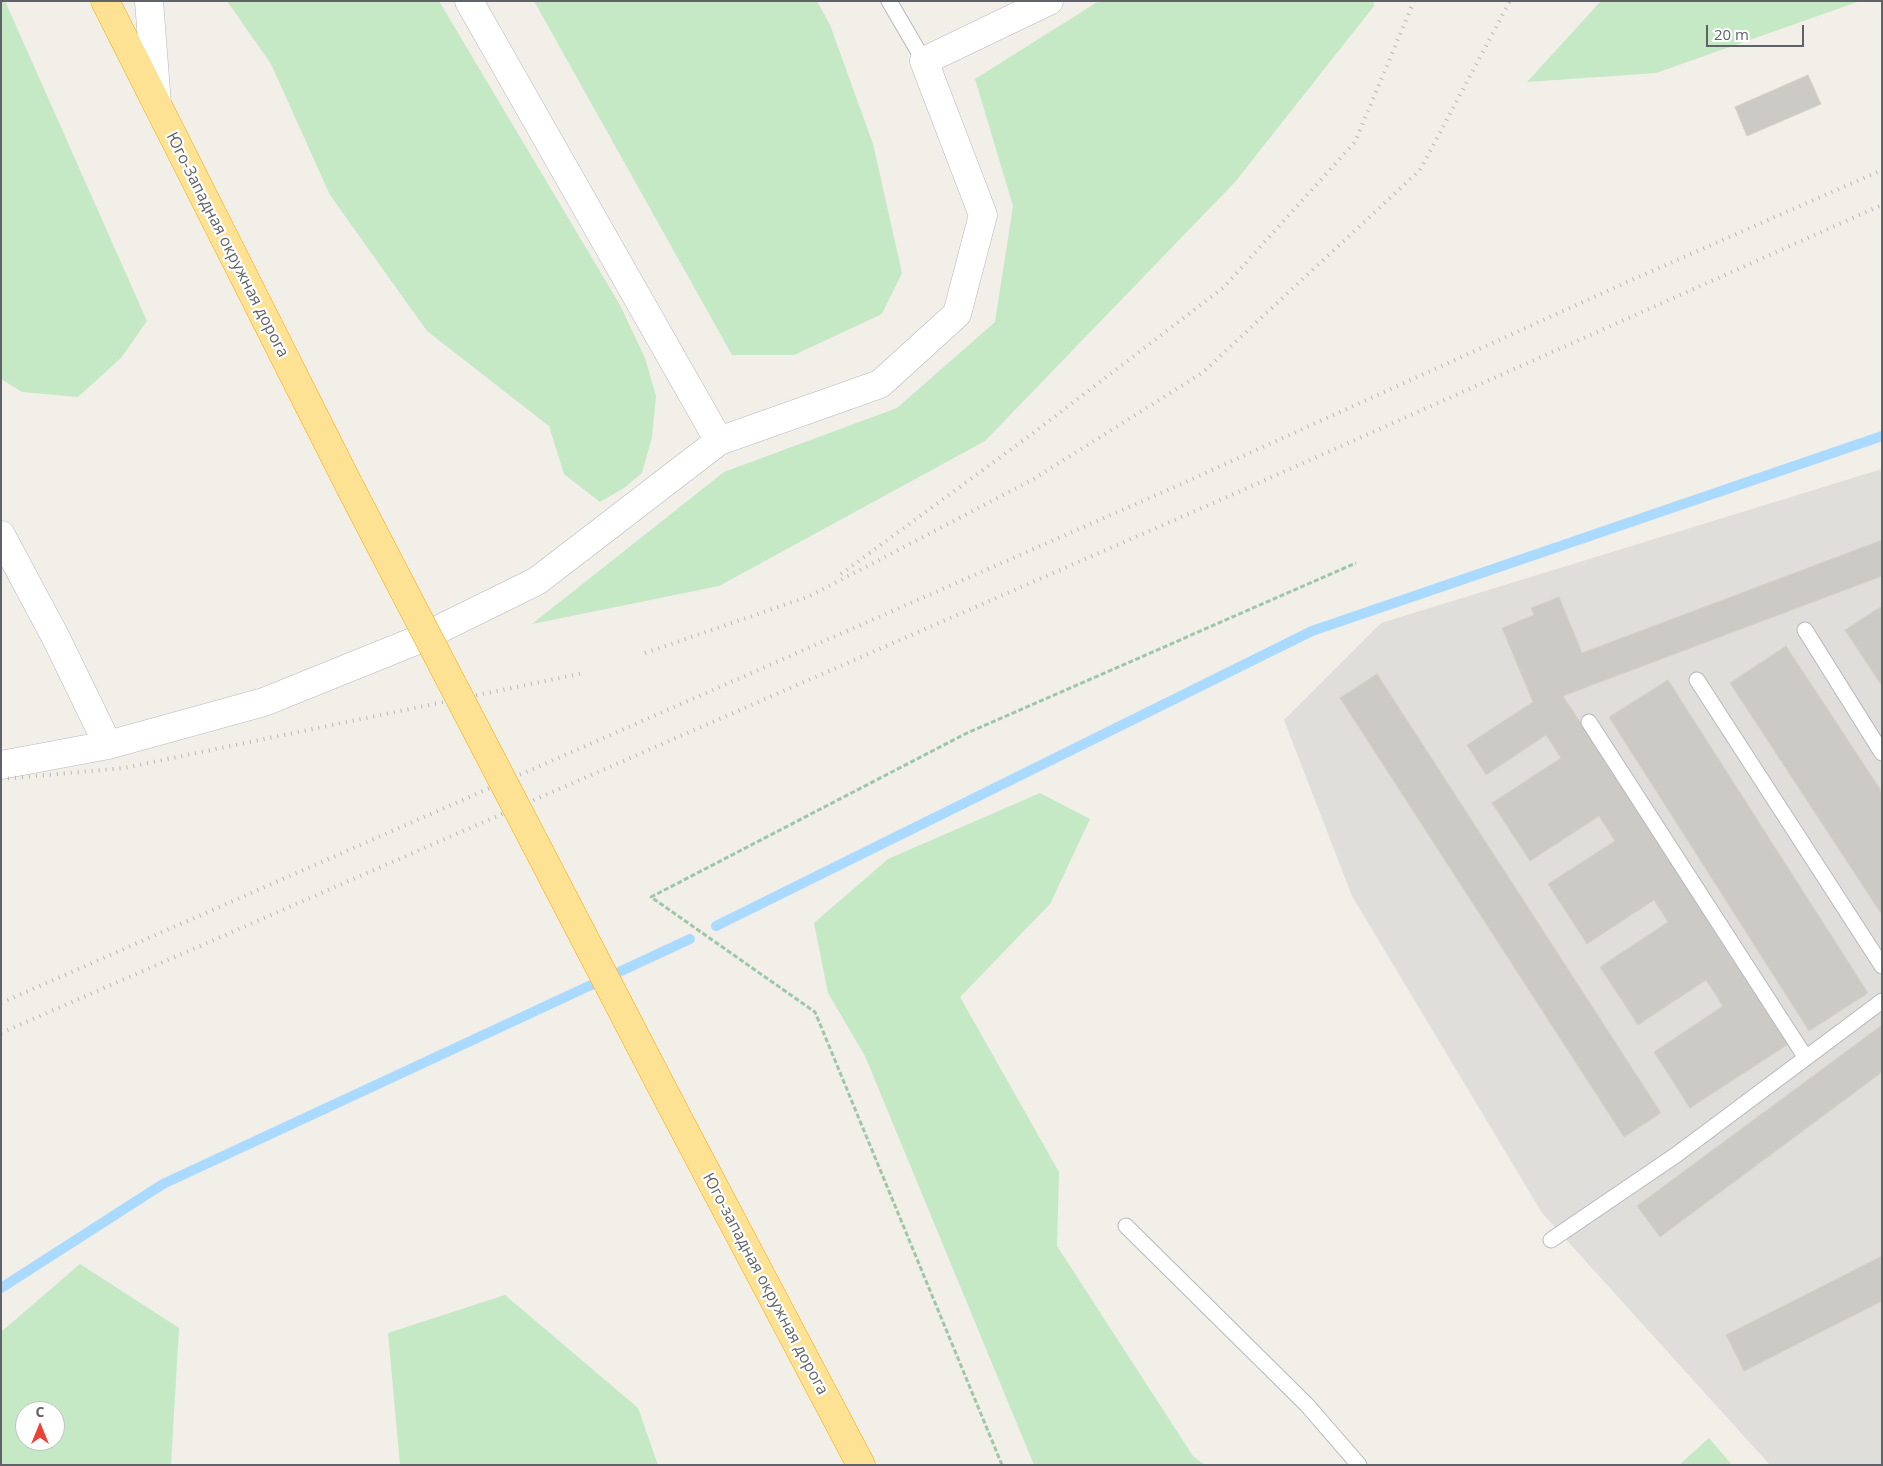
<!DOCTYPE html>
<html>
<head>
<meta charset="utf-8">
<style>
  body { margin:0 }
  #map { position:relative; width:1883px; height:1466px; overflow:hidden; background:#f1efe8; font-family:"Open Sans",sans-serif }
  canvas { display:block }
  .frame { position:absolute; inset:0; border:2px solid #5f6368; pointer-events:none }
  .north { position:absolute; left:15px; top:1401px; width:50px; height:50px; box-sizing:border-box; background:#fff; border:1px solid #bfc1c3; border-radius:50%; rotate:0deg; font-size:14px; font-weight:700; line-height:20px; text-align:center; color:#5f6368 }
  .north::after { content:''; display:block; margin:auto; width:18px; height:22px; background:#ea4335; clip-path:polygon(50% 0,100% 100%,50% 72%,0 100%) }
  .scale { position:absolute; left:1706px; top:25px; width:98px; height:22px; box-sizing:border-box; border:2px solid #5f6368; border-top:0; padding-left:6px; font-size:15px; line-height:18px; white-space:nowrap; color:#5f6368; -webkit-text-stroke:4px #fff; paint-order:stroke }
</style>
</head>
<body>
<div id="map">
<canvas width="1883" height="1466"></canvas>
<div class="frame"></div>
<div class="north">С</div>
<div class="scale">20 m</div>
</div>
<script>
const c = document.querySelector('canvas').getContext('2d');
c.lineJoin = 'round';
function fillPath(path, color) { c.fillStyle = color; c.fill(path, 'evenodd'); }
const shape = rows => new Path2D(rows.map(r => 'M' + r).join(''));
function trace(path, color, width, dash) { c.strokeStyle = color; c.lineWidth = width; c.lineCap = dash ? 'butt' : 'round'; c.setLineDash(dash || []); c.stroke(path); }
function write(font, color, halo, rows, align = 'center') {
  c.font = font + ' "Open Sans",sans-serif'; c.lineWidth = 4.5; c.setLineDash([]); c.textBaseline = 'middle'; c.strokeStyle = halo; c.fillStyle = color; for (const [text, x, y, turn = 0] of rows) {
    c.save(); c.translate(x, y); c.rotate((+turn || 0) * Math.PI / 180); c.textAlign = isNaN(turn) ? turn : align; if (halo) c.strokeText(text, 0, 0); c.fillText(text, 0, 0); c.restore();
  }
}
fillPath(shape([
  [1882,469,1882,1465,1770,1465,1542,1213,1352,896,1284,720,1381,623]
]), '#e0deda');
fillPath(shape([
  [1,1,5,1,147,321,121,358,78,397,22,392,1,379],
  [227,1,439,1,620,305,645,358,656,396,652,437,642,473,624,488,600,502,564,474,549,426,427,331,330,195,271,64],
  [534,1,817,1,830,25,873,144,902,273,882,314,794,355,732,355],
  [1099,1,1373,1,1374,6,1235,182,985,441,719,586,532,624,724,472,897,408,995,322,1013,206,975,79],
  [1601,1,1860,1,1656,73,1527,82],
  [1040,793,1090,819,1050,904,960,997,1059,1172,1057,1246,1193,1456,1205,1465,1034,1465,865,1056,828,993,814,923,888,859],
  [80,1264,179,1328,171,1465,1,1465,1,1332],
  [25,1411,55,1411,55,1441,25,1441],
  [505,1295,638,1408,658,1465,400,1465,388,1333],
  [1709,1438,1732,1465,1679,1465]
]), '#c5e8c5');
trace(shape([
  [716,926,1312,631,1882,436],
  [1,1288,163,1184,690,939]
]), '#aadaff', 10);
const building = shape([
  [1808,75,1821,104,1747,136,1735,107,1808,75],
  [1882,540,1882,576,1563,696,1790,1043,1690,1108,1654,1052,1723,1006,1706,980,1638,1025,1600,967,1668,922,1654,900,1587,944,1548,884,1615,841,1599,816,1530,861,1492,803,1561,758,1546,735,1486,775,1467,745,1533,702,1502,628,1534,615,1531,608,1559,597,1582,653,1882,540],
  [1882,606,1882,686,1845,630,1882,606],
  [1786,646,1882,792,1882,915,1730,683,1786,646],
  [1377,674,1661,1113,1624,1137,1340,698,1377,674],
  [1668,680,1868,993,1809,1031,1609,717,1668,680],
  [1882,1025,1882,1072,1660,1237,1637,1206,1882,1025],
  [1882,1256,1882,1301,1744,1371,1726,1335,1882,1256]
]);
fillPath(building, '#cccac5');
trace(building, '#d6d1c6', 1);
const lane = shape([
  [889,1,924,61],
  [1805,630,1882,753],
  [1697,680,1882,966],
  [1589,722,1806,1058],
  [1126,1226,1307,1405,1359,1465],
  [1551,1240,1676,1155,1882,1001]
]);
const street = shape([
  [149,1,157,104],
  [469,1,719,441],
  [1,535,56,638,108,745],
  [1,765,108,745,264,702,415,641,537,581,719,441,880,384,957,314,983,215,924,61,1049,1]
]);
const highway = shape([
  [105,1,350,487],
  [670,1103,861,1465]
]);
trace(lane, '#b5b8bc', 17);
trace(street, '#b5b8bc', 29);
trace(highway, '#f9ab00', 29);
trace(shape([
  [1002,1465,815,1012,651,897,965,734,1356,563]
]), '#9cc7a9', 3, [5, 2.5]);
trace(lane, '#fff', 15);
trace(street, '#fff', 28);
trace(highway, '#fde293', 28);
trace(shape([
  [841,574,1032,434,1224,287,1355,142,1414,1],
  [645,653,810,596,1032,480,1202,373,1420,170,1510,1],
  [1,779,124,768,584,673],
  [1,1003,1179,485,1636,278,1882,170],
  [1,1033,1218,501,1882,205]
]), '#b6b7b8', 4, [1, 6]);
const highwayBridge = shape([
  [350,487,670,1103]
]);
trace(highwayBridge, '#f9ab00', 29, []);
trace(highwayBridge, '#fde293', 28);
write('16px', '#5f6368', '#fff', [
  ["Юго-Западная окружная дорога",227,245,63],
  ["Юго-западная окружная дорога",765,1284,62]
]);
</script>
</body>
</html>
